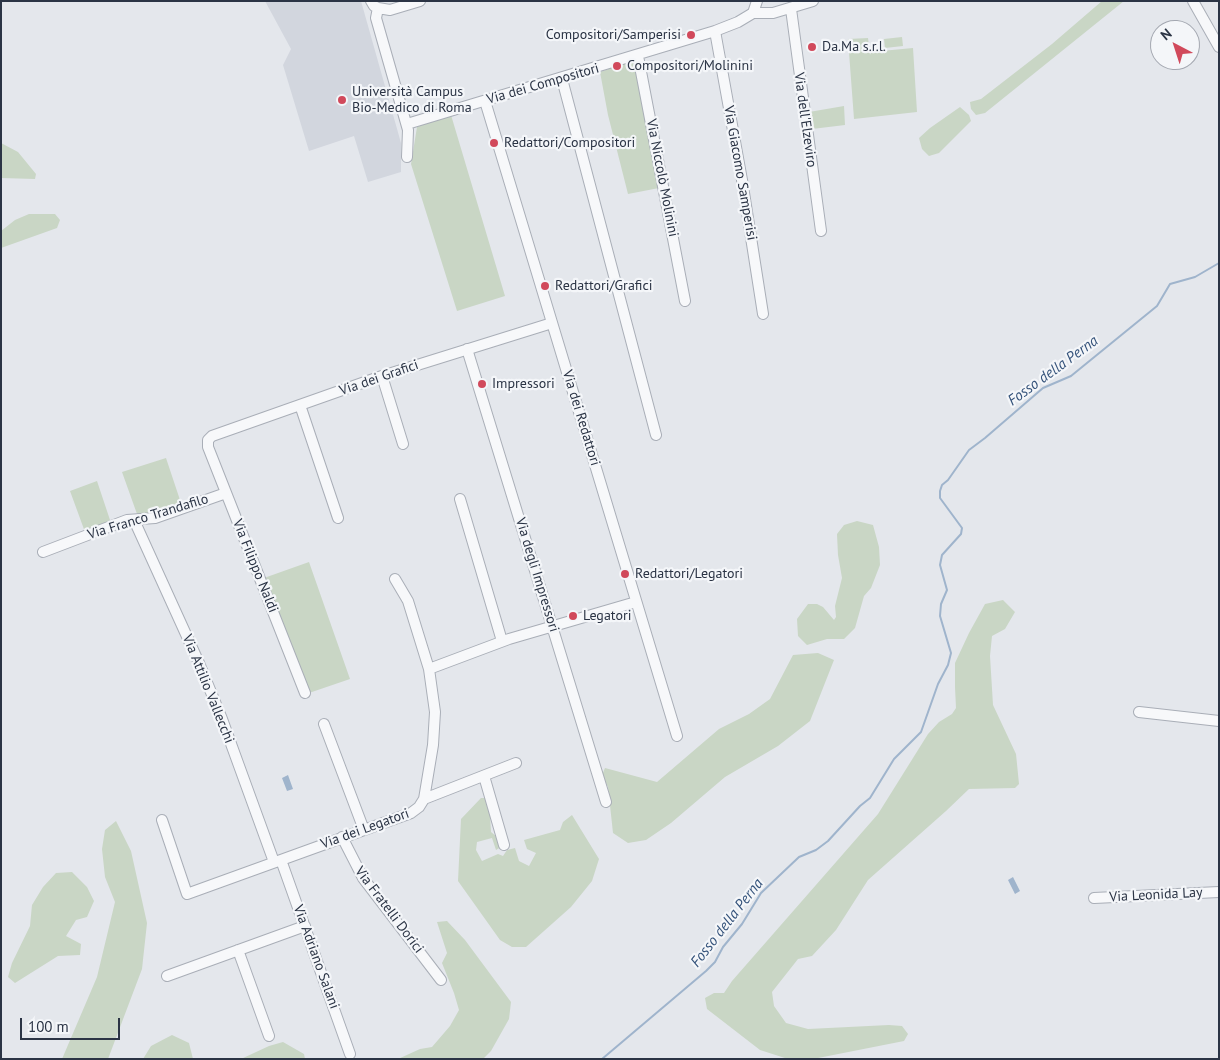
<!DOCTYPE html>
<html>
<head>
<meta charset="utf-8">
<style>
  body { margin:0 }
  #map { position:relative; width:1220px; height:1060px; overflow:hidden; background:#e4e7ec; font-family:"PT Sans",sans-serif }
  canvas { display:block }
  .frame { position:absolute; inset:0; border:2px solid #2b3445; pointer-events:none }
  .north { position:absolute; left:1150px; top:20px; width:50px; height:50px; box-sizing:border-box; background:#f4f6f9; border:1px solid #a4a8b1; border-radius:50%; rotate:320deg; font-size:14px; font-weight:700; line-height:20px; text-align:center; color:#2b3445 }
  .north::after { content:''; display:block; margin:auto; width:18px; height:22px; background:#d1495b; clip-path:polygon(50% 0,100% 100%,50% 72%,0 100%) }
  .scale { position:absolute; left:20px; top:1018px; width:100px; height:22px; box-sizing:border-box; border:2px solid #2b3445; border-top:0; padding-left:6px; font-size:15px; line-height:18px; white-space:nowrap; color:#2b3445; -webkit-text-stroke:4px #f4f6f9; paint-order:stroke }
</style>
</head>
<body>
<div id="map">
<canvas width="1220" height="1060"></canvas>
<div class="frame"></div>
<div class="north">N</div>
<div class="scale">100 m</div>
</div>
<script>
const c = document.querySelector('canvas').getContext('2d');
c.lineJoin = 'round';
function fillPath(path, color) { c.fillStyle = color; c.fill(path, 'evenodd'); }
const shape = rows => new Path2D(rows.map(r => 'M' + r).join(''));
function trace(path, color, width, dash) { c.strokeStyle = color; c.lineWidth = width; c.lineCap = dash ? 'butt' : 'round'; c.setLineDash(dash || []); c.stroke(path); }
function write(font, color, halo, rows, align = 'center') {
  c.font = font + ' "PT Sans",sans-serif'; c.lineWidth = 4.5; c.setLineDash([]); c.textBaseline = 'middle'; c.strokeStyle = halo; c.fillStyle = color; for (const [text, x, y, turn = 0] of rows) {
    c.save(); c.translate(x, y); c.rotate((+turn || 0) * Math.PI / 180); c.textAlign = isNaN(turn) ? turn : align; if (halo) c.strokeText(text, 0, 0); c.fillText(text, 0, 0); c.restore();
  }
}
fillPath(shape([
  [265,1,361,1,401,143,401,172,368,182,354,136,309,151,283,65,291,49]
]), '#d2d6de');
fillPath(shape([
  [1102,1,1124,1,985,113,976,115,971,109,970,102,981,99,1052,44],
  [902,37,903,46,885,48,884,39],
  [868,38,870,55,871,52,913,48,917,112,854,119,848,39],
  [632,61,636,65,659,188,628,194,608,115,600,72],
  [844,106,845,125,812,129,809,112],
  [960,107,969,115,971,121,939,153,929,156,922,149,919,138,930,128],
  [451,115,505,296,457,311,411,164,417,127],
  [1,143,18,152,36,174,35,179,1,178],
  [29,214,55,214,60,220,57,228,1,248,1,231,15,220],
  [166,458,180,500,180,505,141,517,137,514,122,472],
  [97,481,111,523,85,532,70,491],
  [857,521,873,525,879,547,880,565,871,588,864,596,855,628,844,639,827,639,807,645,798,636,797,619,808,604,817,604,823,607,834,620,836,617,835,606,842,578,838,555,837,534,844,525],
  [309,562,350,679,309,693,264,578],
  [1003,600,1015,612,1005,629,992,636,990,656,993,705,1016,754,1019,784,1015,788,969,789,946,811,868,880,836,930,812,956,798,959,772,992,774,1006,786,1023,808,1029,889,1025,902,1026,908,1034,904,1041,813,1059,788,1059,760,1050,707,1009,705,998,714,993,724,993,732,981,878,814,928,734,939,722,952,714,956,708,955,687,955,663,969,633,985,604],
  [818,653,834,660,810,721,778,746,725,777,671,823,646,840,628,843,613,833,608,787,602,775,605,768,657,782,719,729,749,714,770,699,793,655],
  [481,798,489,798,491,832,497,837,501,847,496,850,492,838,477,842,476,850,482,861,498,854,503,856,507,850,515,848,519,861,529,866,536,853,527,849,524,840,560,830,563,822,572,815,599,859,592,881,571,907,526,947,512,947,500,940,458,881,461,819],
  [116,821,131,851,147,923,142,969,108,1059,62,1059,97,977,115,902,105,877,102,849,105,830],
  [72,872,87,887,94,901,87,917,76,920,66,936,81,944,80,955,58,956,15,983,8,977,12,963,30,926,32,905,43,887,56,873],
  [447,921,465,940,511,1002,509,1019,491,1051,483,1059,398,1059,420,1049,432,1047,450,1026,459,1010,454,993,442,963,447,953,437,922],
  [172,1035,189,1043,193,1059,143,1059,151,1046],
  [283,1042,304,1054,305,1059,241,1059,269,1046]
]), '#c9d6c5');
fillPath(shape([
  [288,775,293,789,287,791,282,778],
  [1013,877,1020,891,1015,894,1008,880]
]), '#9fb4cc');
trace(shape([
  [602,1059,706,971,715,962,723,947,742,924,761,893,799,857,816,850,828,841,860,806,870,798,894,759,921,732,938,684,948,665,951,653,940,616,941,604,947,590,940,565,942,555,961,534,962,528,940,498,940,491,942,485,948,480,969,450,985,438,1043,388,1071,376,1157,306,1170,284,1195,277,1219,263]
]), '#9fb4cc', 2);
const minor = shape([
  [371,1,374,6,378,8,390,10,420,1],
  [1193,1,1219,47],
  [378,8,376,18,408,130,407,157],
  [791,9,821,231],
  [753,13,757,1],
  [715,31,742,180,763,314],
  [638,56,685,301],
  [562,79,656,435],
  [485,101,677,736],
  [407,124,715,31,738,22,753,13,773,13,813,1],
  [467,349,606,802],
  [382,376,403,444],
  [300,405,338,518],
  [460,499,502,641],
  [134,520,199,663,222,719,274,862],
  [43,552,127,520,155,518,226,493],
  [395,579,408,601,429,669],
  [305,693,208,447,208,440,212,436,382,376,552,323],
  [1139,712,1219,721],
  [324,724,364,830],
  [484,776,504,845],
  [424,799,516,763],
  [162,820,187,894,411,813,419,807,424,799,433,745,435,712,429,669,509,639,636,602],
  [342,837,363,878,441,980],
  [281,860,350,1054],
  [1094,898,1219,892],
  [238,950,269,1036],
  [167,976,305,926]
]);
trace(minor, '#a9aeb7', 12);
trace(minor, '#f7f8fa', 10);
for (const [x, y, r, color] of [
  [691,35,5,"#d1495b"],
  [812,47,5,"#d1495b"],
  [617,66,5,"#d1495b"],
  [342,100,5,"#d1495b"],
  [494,143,5,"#d1495b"],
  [545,286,5,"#d1495b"],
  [482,384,5,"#d1495b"],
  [625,574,5,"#d1495b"],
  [573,616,5,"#d1495b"]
]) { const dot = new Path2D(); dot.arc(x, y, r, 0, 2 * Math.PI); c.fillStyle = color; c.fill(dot); trace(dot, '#f4f6f9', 2); }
write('14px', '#2b3445', '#f4f6f9', [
  ["Compositori/Samperisi",681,35,"right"],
  ["Da.Ma s.r.l.",822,47],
  ["Compositori/Molinini",627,66],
  ["Università Campus",352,92],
  ["Bio-Medico di Roma",352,108],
  ["Redattori/Compositori",504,143],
  ["Redattori/Grafici",555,286],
  ["Impressori",492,384],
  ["Redattori/Legatori",635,574],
  ["Legatori",583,616]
], 'left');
write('14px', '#2b3445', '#f4f6f9', [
  ["Via dei Compositori",543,84,-16],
  ["Via dell'Elzeviro",805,120,82],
  ["Via Giacomo Samperisi",740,173,80],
  ["Via Niccolò Molinini",662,178,79],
  ["Via dei Grafici",379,378,-19],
  ["Via dei Redattori",581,418,73],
  ["Via Franco Trandafilo",148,517,-17],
  ["Via Filippo Naldi",255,566,68],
  ["Via degli Impressori",537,575,73],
  ["Via Attilio Vallecchi",208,689,68],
  ["Via dei Legatori",365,829,-20],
  ["Via Leonida Lay",1156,895,-3],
  ["Via Fratelli Dorici",389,910,53],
  ["Via Adriano Salani",316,957,70]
]);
write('italic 15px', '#34527a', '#f4f6f9', [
  ["Fosso della Perna",1053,371,-36],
  ["Fosso della Perna",727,923,-52]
]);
</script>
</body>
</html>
